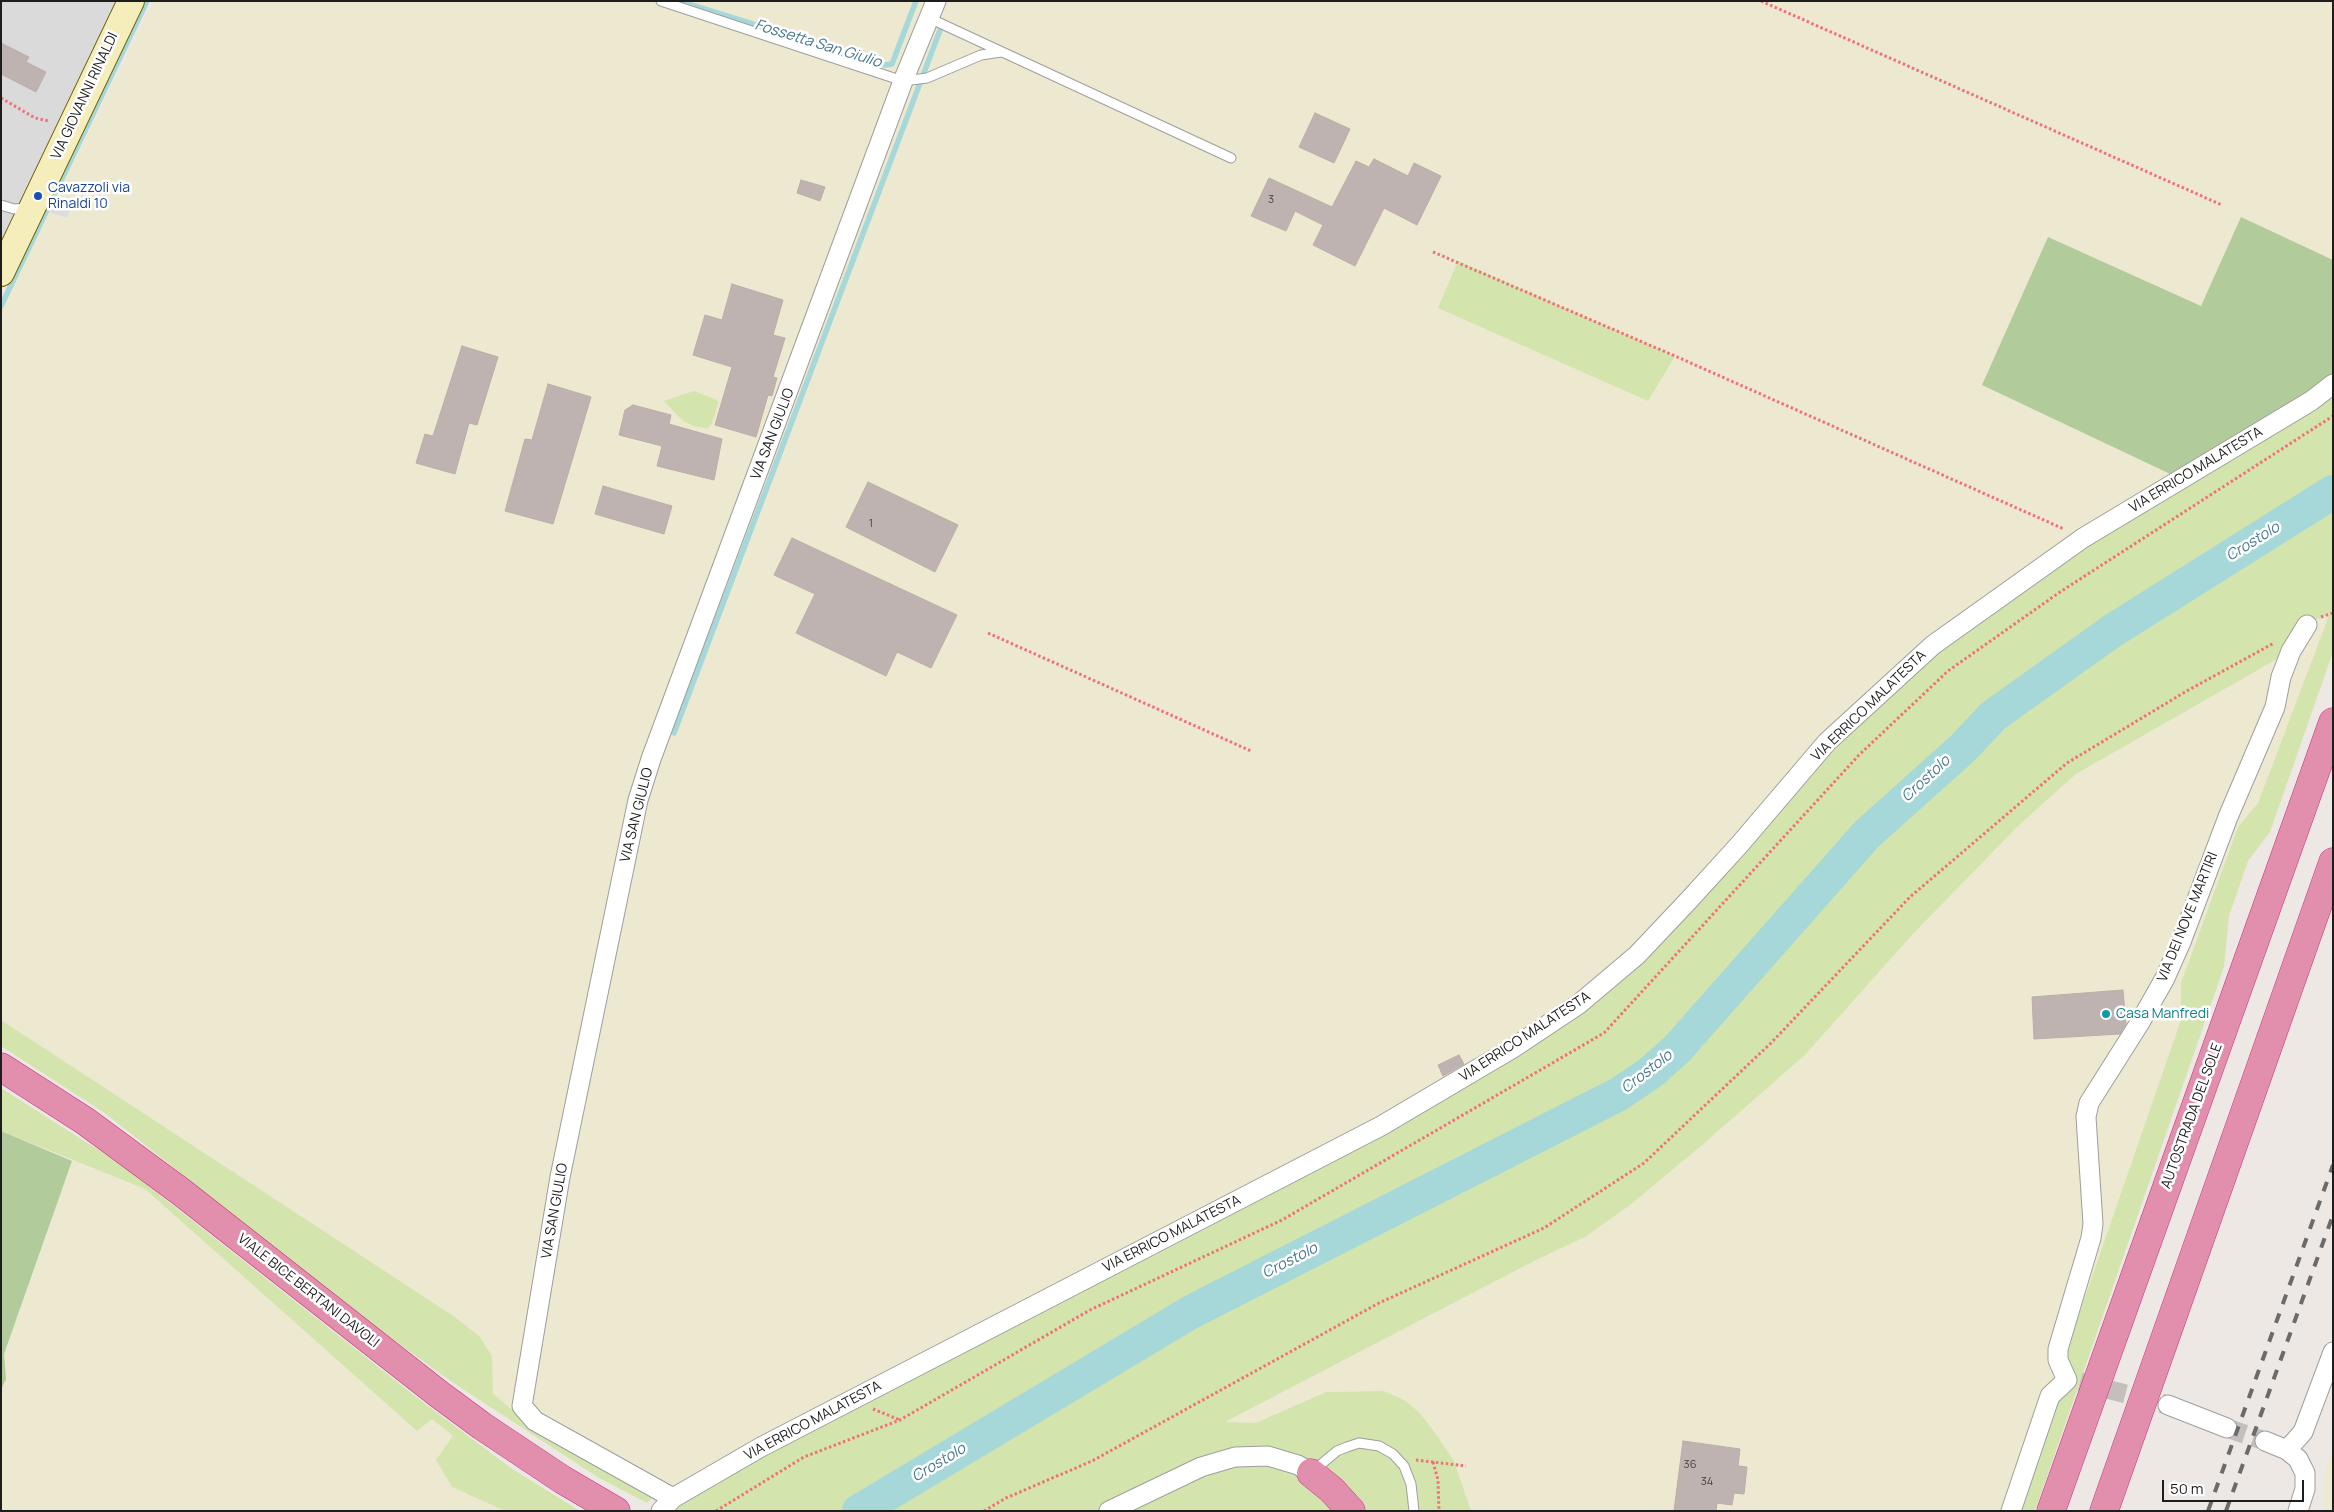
<!DOCTYPE html>
<html>
<head>
<meta charset="utf-8">
<style>
  body { margin:0 }
  #map { position:relative; width:2334px; height:1512px; overflow:hidden; background:#eee8e4; font-family:Manrope,sans-serif }
  canvas { display:block }
  .frame { position:absolute; inset:0; border:2px solid #1d1d1d; pointer-events:none }
  .scale { position:absolute; left:2162px; top:1480px; width:142px; height:22px; box-sizing:border-box; border:2px solid #1d1d1d; border-top:0; padding-left:6px; font-size:15px; line-height:18px; white-space:nowrap; color:#1d1d1d; -webkit-text-stroke:4px #fff; paint-order:stroke }
</style>
</head>
<body>
<div id="map">
<canvas width="2334" height="1512"></canvas>
<div class="frame"></div>
<div class="scale">50 m</div>
</div>
<script>
const c = document.querySelector('canvas').getContext('2d');
c.lineJoin = 'round';
function fillPath(path, color) { c.fillStyle = color; c.fill(path, 'evenodd'); }
const shape = rows => new Path2D(rows.map(r => 'M' + r).join(''));
function trace(path, color, width, dash) { c.strokeStyle = color; c.lineWidth = width; c.lineCap = dash ? 'butt' : 'round'; c.setLineDash(dash || []); c.stroke(path); }
function write(font, color, halo, rows, align = 'center') {
  c.font = font + ' Manrope,sans-serif'; c.lineWidth = 5; c.setLineDash([]); c.textBaseline = 'middle'; c.strokeStyle = halo; c.fillStyle = color; for (const [text, x, y, turn = 0] of rows) {
    c.save(); c.translate(x, y); c.rotate((+turn || 0) * Math.PI / 180); c.textAlign = isNaN(turn) ? turn : align; if (halo) c.strokeText(text, 0, 0); c.fillText(text, 0, 0); c.restore();
  }
}
fillPath(shape([
  [1,1,120,1,1,244]
]), '#dbdada');
fillPath(shape([
  [154,1,2333,1,2333,260,2242,218,2201,306,2048,237,1982,385,2185,481,1587,1003,670,1505,527,1422,493,1394,492,1356,480,1337,455,1317,1,1020,1,307],
  [2331,612,2258,803,2238,827,2181,983,2181,1020,2012,1511,1471,1511,1454,1461,1433,1430,1418,1411,1404,1400,1384,1391,1326,1392,1256,1423,1224,1423,1536,1260,1585,1237,1666,1176,1805,1055,1912,935,2018,826,2076,774,2291,651,2307,625],
  [72,1161,145,1189,417,1431,432,1419,453,1437,452,1487,504,1511,1,1511,1,1390,5,1379,1,1363],
  [2333,1450,2333,1511,2323,1511,2325,1470]
]), '#ece9d0');
fillPath(shape([
  [1458,261,1675,356,1648,401,1438,308],
  [2333,390,2333,652,2270,832,2248,861,2229,916,2224,967,2035,1511,2011,1511,2181,1020,2181,983,2238,827,2258,803,2330,613,2307,625,2291,651,2076,774,2018,826,1912,935,1805,1055,1701,1146,1630,1205,1585,1237,1536,1260,1225,1422,1256,1423,1326,1392,1384,1391,1404,1400,1418,1411,1433,1430,1454,1461,1471,1511,665,1511,670,1505,1038,1306,1585,1004,1898,679,2039,571],
  [694,391,717,400,718,403,712,423,708,428,696,427,683,421,664,401],
  [1,1020,455,1317,480,1337,492,1356,493,1394,527,1422,652,1498,647,1503,599,1478,449,1380,361,1316,106,1114,1,1046],
  [1,1088,122,1165,424,1403,511,1468,580,1511,505,1511,452,1487,436,1460,453,1436,432,1419,417,1431,145,1189,1,1131]
]), '#d3e5ac');
fillPath(shape([
  [2241,217,2333,260,2333,390,2185,481,1982,385,2048,237,2201,306],
  [1,1131,72,1161,4,1354,6,1379,1,1390]
]), '#b1cb9b');
fillPath(shape([
  [53,200,71,206,67,218,46,211]
]), '#ddd');
trace(shape([
  [679,1,885,65,892,64,916,1],
  [1,306,147,1],
  [674,733,942,25]
]), '#a6d7d9', 5.5);
trace(shape([
  [859,1511,1191,1312,1619,1094,1650,1073,1677,1049,1867,834,1963,748,1993,716,2112,631,2333,492]
]), '#a6d7d9', 34);
const building = shape([
  [1,43,29,57,26,62,46,72,36,92,1,74,1,43],
  [1315,113,1350,129,1334,163,1299,147,1315,113],
  [1374,159,1408,176,1414,163,1441,176,1417,225,1384,208,1355,266,1313,245,1323,225,1295,211,1286,231,1251,216,1269,178,1332,207,1356,161,1369,167,1374,159],
  [801,180,825,187,820,201,797,193,801,180],
  [732,284,783,300,773,335,785,338,773,377,777,378,772,396,768,395,756,437,715,425,732,367,693,355,705,315,722,320,732,284],
  [462,346,498,357,477,425,469,423,455,474,416,463,425,434,433,436,462,346],
  [548,384,591,397,553,524,505,511,525,439,532,440,548,384],
  [633,405,671,415,669,424,722,439,714,480,657,466,662,446,619,435,625,410,633,405],
  [868,482,958,525,935,572,846,527,868,482],
  [603,486,672,506,664,534,595,514,603,486],
  [792,538,957,615,931,668,897,652,886,676,796,633,815,594,774,575,792,538],
  [2123,990,2126,1024,2120,1034,2034,1039,2032,997,2123,990],
  [1459,1055,1464,1064,1443,1076,1438,1065,1459,1055],
  [1683,1441,1740,1449,1738,1466,1747,1467,1744,1494,1734,1493,1732,1505,1717,1503,1716,1511,1674,1511,1683,1441]
]);
fillPath(building, '#beb3b0');
trace(building, '#beada7', 1);
trace(shape([
  [2080,1382,2168,1405],
  [2227,1428,2265,1441]
]), '#c4bfbc', 19, [19, 9]);
const lane = shape([
  [661,1,903,81,927,78,981,55,1001,52],
  [929,18,1231,158],
  [1,205,14,209,27,208],
  [1313,1471,1337,1451,1347,1447,1359,1443,1379,1446,1393,1454,1404,1466,1411,1484,1414,1511]
]);
const street = shape([
  [2067,1380,2058,1360,2058,1349,2091,1238,2093,1224,2086,1117,2089,1103,2139,1024,2165,978,2181,942,2228,817,2275,707,2281,677,2291,651,2307,625],
  [2168,1405,2227,1428],
  [2265,1441,2287,1450,2298,1459,2305,1473,2305,1489,2298,1511],
  [2287,1450,2303,1432,2333,1352],
  [673,1498,535,1421,522,1406,560,1177,638,800,651,759,903,81,936,1],
  [661,1511,673,1498,761,1447,1381,1126,1513,1048,1579,1004,1637,955,1689,900,1740,844,1827,742,1933,645,2083,538,2311,401,2333,384],
  [1109,1511,1201,1467,1235,1457,1268,1456,1298,1465,1311,1473],
  [2011,1511,2050,1396,2067,1380]
]);
const secondary = shape([
  [1,273,131,1]
]);
const highway = shape([
  [1,1067,85,1121,180,1191,440,1395,482,1426,563,1480,616,1511],
  [1311,1473,1332,1490,1351,1511],
  [2051,1511,2333,722],
  [2104,1511,2333,862]
]);
trace(lane, '#9e9e9e', 11);
trace(street, '#9e9e9e', 21);
trace(secondary, '#6d660b', 28);
trace(highway, '#ce2e82', 29);
trace(shape([
  [1761,1,2222,205],
  [1,98,35,118,49,121],
  [1433,252,1675,356,2064,529],
  [2321,617,2333,613],
  [988,633,1251,751],
  [873,1409,900,1420],
  [1416,1460,1466,1466],
  [1433,1462,1438,1480,1439,1511],
  [716,1511,804,1457,900,1420,1090,1310,1282,1220,1604,1033,1859,755,1948,671,2060,592,2333,416],
  [984,1511,1006,1498,1092,1461,1379,1303,1544,1228,1644,1163,1771,1043,1910,897,2067,763,2185,692,2274,643]
]), '#f1717b', 3, [2.5, 2.5]);
trace(lane, '#fff', 9);
trace(street, '#fff', 19);
trace(secondary, '#f5edba', 26);
trace(highway, '#e18fad', 28);
trace(shape([
  [2208,1511,2333,1165],
  [2226,1511,2333,1215]
]), '#6b6b6b', 4, [10, 10]);
for (const [x, y, r, color] of [
  [38,196,5,"#1a4fb4"],
  [2106,1014,5,"#0f9aa8"]
]) { const dot = new Path2D(); dot.arc(x, y, r, 0, 2 * Math.PI); c.fillStyle = color; c.fill(dot); trace(dot, '#fff', 2); }
write('11px', '#454242', null, [
  ["3",1271,200],
  ["1",871,524],
  ["36",1690,1465],
  ["34",1707,1482]
]);
write('14px', '#1d1d1d', '#fff', [
  ["VIA GIOVANNI RINALDI",85,96,-65],
  ["VIA SAN GIULIO",773,434,-69],
  ["VIA ERRICO MALATESTA",2196,470,-31],
  ["VIA ERRICO MALATESTA",1869,706,-44],
  ["VIA SAN GIULIO",637,815,-76],
  ["VIA DEI NOVE MARTIRI",2188,917,-68],
  ["VIA ERRICO MALATESTA",1525,1037,-33],
  ["AUTOSTRADA DEL SOLE",2192,1116,-70],
  ["VIA SAN GIULIO",555,1211,-80],
  ["VIA ERRICO MALATESTA",1172,1234,-27],
  ["VIALE BICE BERTANI DAVOLI",308,1291,38],
  ["VIA ERRICO MALATESTA",813,1421,-28]
]);
write('14px', '#164399', '#fff', [
  ["Cavazzoli via",48,188],
  ["Rinaldi 10",48,204]
], 'left');
write('14px', '#0d838f', '#fff', [
  ["Casa Manfredi",2116,1014]
], 'left');
write('italic 15px', '#477990', '#fff', [
  ["Fossetta San Giulio",818,44,17],
  ["Crostolo",2253,542,-32],
  ["Crostolo",1926,779,-43],
  ["Crostolo",1647,1072,-38],
  ["Crostolo",1290,1261,-27],
  ["Crostolo",939,1463,-31]
]);
</script>
</body>
</html>
